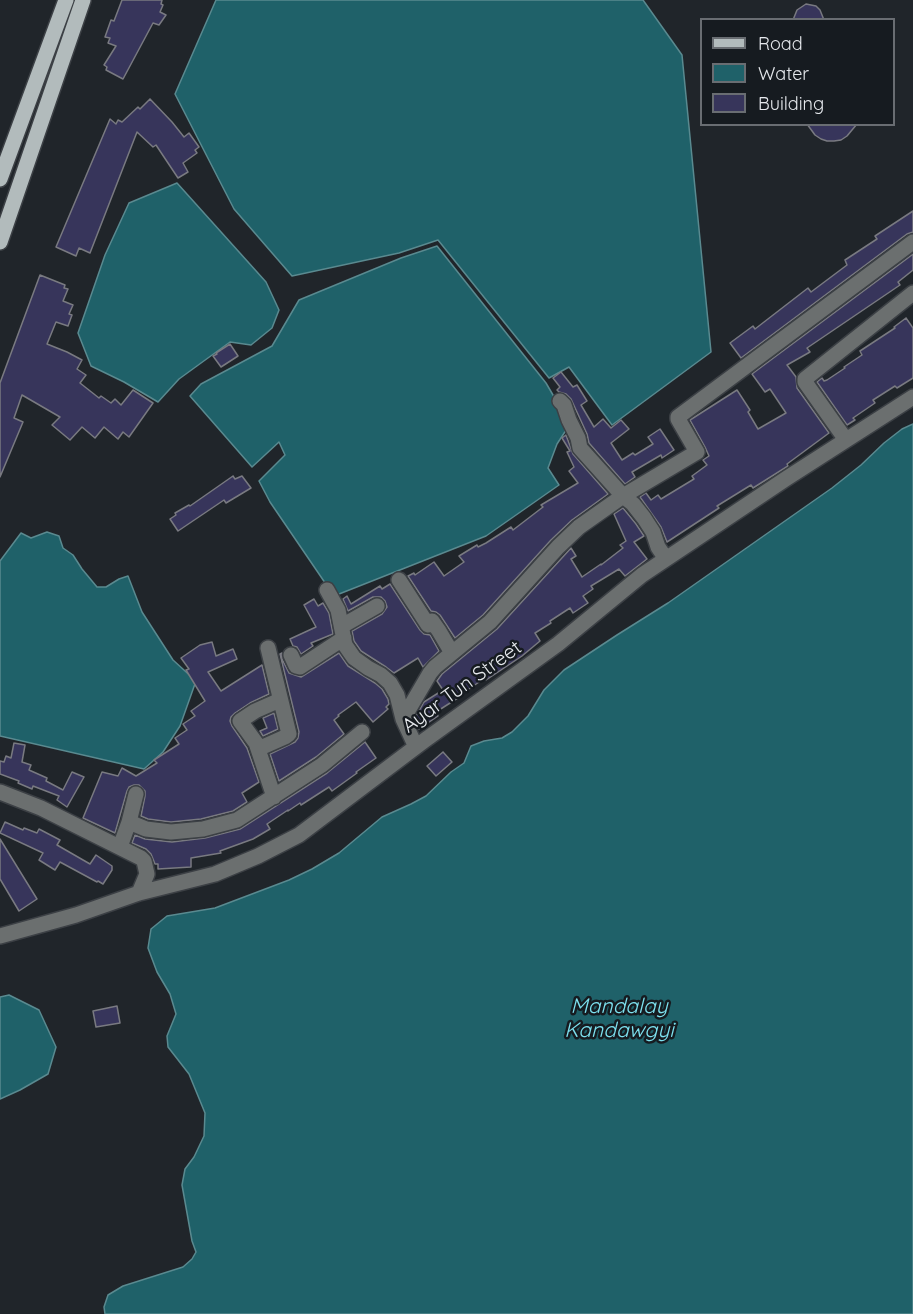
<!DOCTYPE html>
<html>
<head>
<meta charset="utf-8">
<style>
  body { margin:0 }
  #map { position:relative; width:913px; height:1314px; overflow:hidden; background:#20252a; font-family:Quicksand,sans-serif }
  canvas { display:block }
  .legend { position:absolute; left:700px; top:18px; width:195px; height:108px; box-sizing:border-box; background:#161b20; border:2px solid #696d72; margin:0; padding:8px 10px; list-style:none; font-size:18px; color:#e5e8ec }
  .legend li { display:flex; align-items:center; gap:12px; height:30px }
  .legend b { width:30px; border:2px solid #696d72 }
</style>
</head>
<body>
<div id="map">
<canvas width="913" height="1314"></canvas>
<ul class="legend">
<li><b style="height:8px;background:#b2bbbc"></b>Road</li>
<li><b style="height:16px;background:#1f6169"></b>Water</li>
<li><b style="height:16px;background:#37355b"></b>Building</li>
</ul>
</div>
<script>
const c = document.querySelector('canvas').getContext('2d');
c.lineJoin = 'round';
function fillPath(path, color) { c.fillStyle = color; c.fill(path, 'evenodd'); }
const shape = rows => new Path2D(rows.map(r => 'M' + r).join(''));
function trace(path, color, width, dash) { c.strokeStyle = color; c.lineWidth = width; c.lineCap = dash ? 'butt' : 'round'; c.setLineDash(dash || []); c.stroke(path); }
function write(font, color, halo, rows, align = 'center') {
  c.font = font + ' Quicksand,sans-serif'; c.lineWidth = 5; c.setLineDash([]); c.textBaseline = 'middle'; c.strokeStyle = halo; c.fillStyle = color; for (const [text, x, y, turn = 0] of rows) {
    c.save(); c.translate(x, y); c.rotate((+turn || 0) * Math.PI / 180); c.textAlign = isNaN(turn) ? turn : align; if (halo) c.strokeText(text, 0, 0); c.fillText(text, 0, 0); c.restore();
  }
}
const water = shape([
  [216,0,643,0,682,55,711,352,612,425,569,367,549,378,438,240,399,253,292,276,234,209,175,94,216,0],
  [177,183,266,282,279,310,272,328,251,345,230,342,179,379,158,402,124,382,91,366,78,333,105,255,129,203,177,183],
  [437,246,546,383,570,424,557,444,548,468,559,485,486,536,334,596,270,502,259,481,285,455,279,442,252,467,190,396,201,384,272,346,299,300,401,258,437,246],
  [913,424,913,1314,105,1314,104,1307,108,1295,123,1286,183,1267,192,1259,196,1252,192,1241,182,1185,185,1169,194,1157,204,1136,205,1113,189,1074,168,1047,167,1036,176,1014,170,994,157,972,148,948,151,929,167,916,215,908,289,880,312,869,339,853,382,817,411,804,426,796,451,772,464,763,471,746,484,741,502,738,512,732,528,716,544,690,564,670,617,635,668,603,832,488,861,465,884,443,902,429,913,424],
  [47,532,59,536,63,548,73,555,82,569,97,587,106,587,119,579,128,576,142,612,173,660,196,681,180,726,163,752,144,769,0,736,0,561,21,533,31,538,47,532],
  [9,995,39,1010,56,1047,48,1074,20,1090,0,1099,0,997,9,995]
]);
fillPath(water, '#1f6169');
trace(water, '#5a8a90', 1.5);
const building = shape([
  [122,0,162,0,161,4,163,5,160,12,166,15,159,25,153,23,123,79,106,70,107,67,104,65,116,46,108,43,110,38,105,37,111,20,114,21,122,0],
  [806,4,816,6,820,10,824,20,793,20,797,10,806,4],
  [150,99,172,122,184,137,189,133,199,147,195,150,197,153,183,163,188,172,178,178,156,145,153,147,137,132,90,253,79,248,76,256,56,247,110,119,116,124,118,120,122,122,138,107,140,109,150,99],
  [807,124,857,124,847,136,841,140,834,141,827,141,821,139,815,135,807,124],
  [913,211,913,232,907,234,741,358,730,343,753,326,755,329,808,288,811,292,847,265,845,260,877,239,875,236,913,211],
  [913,254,913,270,898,282,900,285,807,348,810,352,787,365,796,377,797,388,829,433,787,464,788,466,753,488,751,485,717,506,719,508,667,542,661,527,640,497,646,493,651,500,658,495,661,499,694,479,692,476,707,465,703,460,709,456,705,447,690,420,737,390,750,410,748,412,758,429,786,413,770,389,765,392,752,374,913,254],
  [40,275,65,285,64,288,68,289,63,301,73,305,69,314,72,315,68,326,56,322,47,344,67,352,82,360,77,369,86,375,80,383,99,398,101,396,111,403,115,399,121,405,133,390,153,403,129,437,123,432,118,439,104,427,95,438,82,427,70,440,52,425,60,417,22,395,14,418,23,422,0,477,0,383,40,275],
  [906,318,913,328,913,378,897,388,895,386,873,400,875,403,853,418,855,420,847,425,817,382,822,378,824,381,827,380,845,368,844,367,862,355,860,351,895,328,894,327,906,318],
  [230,344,238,356,221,367,213,356,217,354,216,353,230,344],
  [561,372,573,387,577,385,587,401,581,405,594,427,603,419,611,428,621,420,629,429,611,443,622,460,633,453,635,455,653,444,648,437,660,429,674,450,662,458,661,455,632,472,635,477,625,484,589,443,587,434,571,399,566,394,559,392,557,390,560,387,553,378,561,372],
  [566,435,573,454,608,494,572,520,551,540,483,615,455,638,440,615,436,612,431,611,408,576,414,573,415,575,434,562,444,576,464,562,459,556,477,545,478,547,486,543,511,527,513,530,543,507,541,505,578,483,569,471,574,467,567,452,570,451,562,438,566,435],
  [233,476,235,479,242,476,251,488,226,503,224,500,178,531,170,519,176,515,175,513,189,505,190,506,233,476],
  [623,508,636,524,644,536,634,542,647,559,625,576,619,569,591,586,593,589,583,596,588,603,573,613,570,608,550,621,551,623,535,633,540,641,522,656,486,680,485,678,460,695,461,696,436,712,438,716,419,729,414,720,424,702,443,690,437,681,442,674,497,629,571,548,576,556,571,559,582,577,601,564,601,565,623,548,620,545,626,541,614,514,623,508],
  [390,584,420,630,424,634,430,635,439,651,423,667,418,658,394,673,386,667,361,651,354,641,352,631,382,614,387,607,385,601,381,597,373,597,348,611,343,599,347,596,351,604,380,586,382,589,390,584],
  [314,599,318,606,323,603,329,613,333,634,311,643,313,646,301,654,297,647,293,646,290,639,316,627,304,605,314,599],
  [212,642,216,656,233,649,237,659,208,672,221,691,262,665,269,694,250,703,235,713,231,717,230,721,232,726,247,748,259,782,242,793,247,802,233,811,201,819,171,822,148,819,141,816,145,796,145,791,139,785,134,785,129,787,127,791,115,833,83,818,102,772,118,776,122,768,136,776,157,763,154,760,179,744,175,738,187,730,183,724,195,716,191,711,205,701,186,670,189,669,181,658,200,645,212,642],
  [282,653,282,659,289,673,301,677,339,653,348,666,375,683,382,689,388,699,389,704,386,707,388,709,373,722,356,702,338,715,339,716,334,720,344,734,316,757,279,781,270,754,295,742,298,738,299,732,280,654,282,653],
  [274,713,278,729,263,736,260,731,267,728,263,718,274,713],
  [365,742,376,758,356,772,357,773,332,791,329,787,301,805,300,803,288,811,288,810,267,824,270,829,253,839,220,851,221,853,191,858,191,867,158,869,158,864,155,864,151,854,146,849,132,843,135,835,145,839,172,842,205,838,240,829,327,773,365,742],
  [14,743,25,745,22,762,31,765,29,770,47,778,46,781,63,790,72,772,84,777,67,807,57,800,59,796,33,786,32,789,18,783,19,781,0,774,0,761,4,762,6,756,11,758,14,743],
  [443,752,452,762,436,776,427,766,443,752],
  [5,822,23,830,24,828,37,833,39,829,60,840,57,845,90,864,96,855,112,866,112,870,103,884,98,881,97,882,60,862,55,870,39,860,43,853,0,833,5,822],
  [0,839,37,899,19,911,0,879,0,839],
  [117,1006,120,1023,96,1027,93,1011,117,1006]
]);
fillPath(building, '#37355b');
trace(building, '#797a81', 1.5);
const minor = shape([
  [560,401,564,405,569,420,578,438,580,448,623,496,697,452,678,419,678,417,913,242],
  [846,440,805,382,805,379,913,293],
  [399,580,428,625,432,621,439,631,452,653],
  [327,590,338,610,345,645,354,658,368,668,381,675,390,683,397,695,403,719,416,747],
  [342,626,377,606],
  [291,655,296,666,300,667,344,638],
  [403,719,430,673,435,667,490,622,558,547,579,527,623,496,633,504,644,518,653,532,658,547,666,559],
  [258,749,285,737,289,734,268,648],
  [0,792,41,808,141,858,144,861,147,874,139,893],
  [274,797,256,743,240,721,255,711,280,700],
  [129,822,146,829,171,832,203,829,237,820,322,765,362,732],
  [120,847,129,822,136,794],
  [0,936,76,915,139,893,215,874,258,856,299,835,425,740,558,644,642,575,787,478,913,397]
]);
const major = shape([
  [0,179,66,0],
  [0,242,83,0]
]);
trace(minor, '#3c4045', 18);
trace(major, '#3c4045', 18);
trace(minor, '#6b6f6f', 15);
trace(major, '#b2bbbc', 15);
write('20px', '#e5e8ec', '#161b20', [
  ["Ayar Tun Street",462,687,-36]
]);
write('italic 21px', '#7de2f0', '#161b20', [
  ["Mandalay",619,1007],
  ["Kandawgyi",619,1031]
]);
</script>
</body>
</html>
